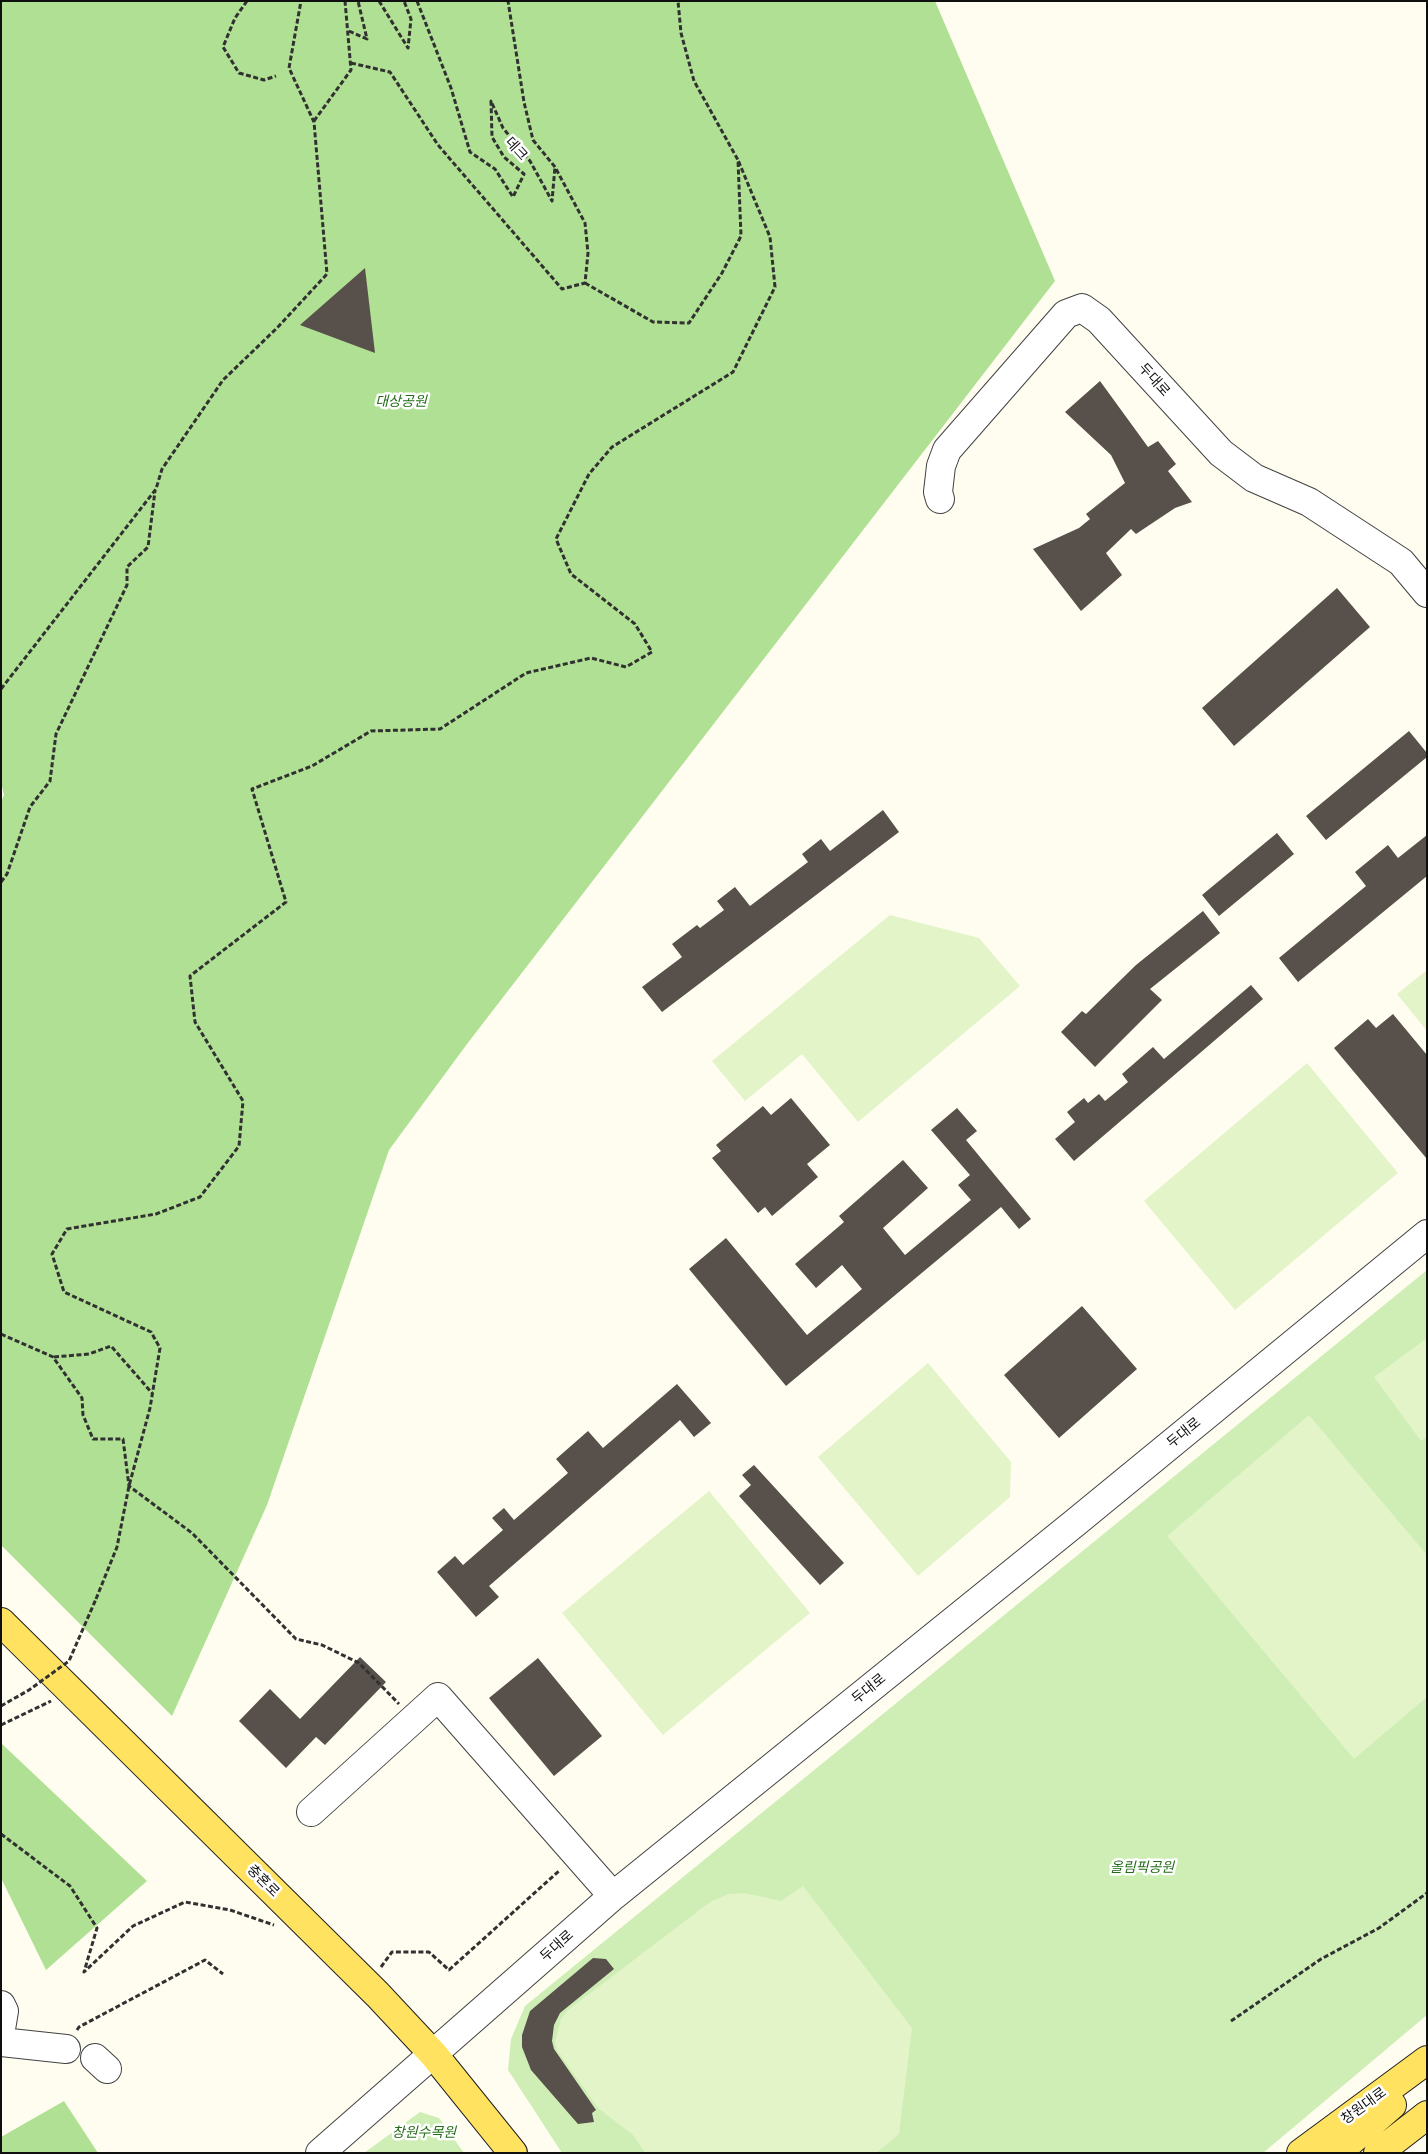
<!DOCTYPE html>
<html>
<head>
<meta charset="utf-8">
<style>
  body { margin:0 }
  #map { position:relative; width:1428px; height:2154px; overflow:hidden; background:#fffdf0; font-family:"IBM Plex Serif",serif }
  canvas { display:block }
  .frame { position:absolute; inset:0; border:2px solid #0f0f0f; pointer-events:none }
</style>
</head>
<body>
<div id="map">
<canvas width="1428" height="2154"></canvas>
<div class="frame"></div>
</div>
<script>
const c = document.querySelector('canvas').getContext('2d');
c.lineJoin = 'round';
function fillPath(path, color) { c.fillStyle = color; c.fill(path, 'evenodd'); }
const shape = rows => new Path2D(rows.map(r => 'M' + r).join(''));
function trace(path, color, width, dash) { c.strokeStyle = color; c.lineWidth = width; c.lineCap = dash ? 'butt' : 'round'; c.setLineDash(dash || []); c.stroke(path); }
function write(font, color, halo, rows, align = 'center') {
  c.font = font + ' "IBM Plex Serif","Noto Sans KR",serif'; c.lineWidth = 5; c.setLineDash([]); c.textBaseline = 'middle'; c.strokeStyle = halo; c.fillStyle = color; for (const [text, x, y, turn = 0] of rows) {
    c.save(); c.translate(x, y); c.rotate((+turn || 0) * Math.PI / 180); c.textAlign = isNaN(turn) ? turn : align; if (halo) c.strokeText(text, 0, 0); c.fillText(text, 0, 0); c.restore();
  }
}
fillPath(shape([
  [1427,1270,1427,2015,1263,2153,562,2153,508,2070,511,2039,525,2006],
  [420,2112,439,2118,464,2153,364,2153]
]), '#cfeeb5');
fillPath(shape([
  [1,1,935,1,1055,281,467,1044,389,1150,267,1505,172,1716,1,1545,1,802,4,795,1,782],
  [1,1743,147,1881,46,1970,1,1878],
  [64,2101,98,2153,1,2153,1,2137]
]), '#b0e093');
fillPath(shape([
  [890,915,979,938,1020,986,858,1122,802,1054,745,1101,712,1061],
  [1427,970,1427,1031,1397,994],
  [1307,1063,1398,1173,1235,1310,1144,1201],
  [1427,1338,1427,1437,1421,1441,1374,1377],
  [928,1363,1011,1462,1010,1497,918,1576,818,1457],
  [1309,1415,1427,1555,1427,1697,1354,1759,1167,1536],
  [709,1491,810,1613,663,1735,562,1613],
  [803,1886,912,2028,899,2134,876,2153,645,2153,633,2135,598,2108,557,2050,555,2042,561,2019,568,2010,710,1902,729,1894,745,1893,781,1901]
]), '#e2f4c8');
fillPath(shape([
  [365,268,375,353,300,325],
  [1100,381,1148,447,1158,441,1176,464,1168,471,1192,502,1175,508,1136,534,1131,529,1106,553,1122,575,1081,611,1033,549,1079,528,1090,519,1086,514,1125,483,1111,455,1065,412],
  [1337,588,1370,627,1234,746,1202,708],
  [1409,731,1427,753,1427,757,1326,840,1306,816],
  [883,810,899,832,662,1012,642,987,682,957,672,944,697,925,700,928,724,910,717,901,735,887,750,906,808,862,802,854,821,839,830,851],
  [1277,833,1294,854,1219,916,1202,895],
  [1427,835,1427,876,1298,982,1279,958,1366,886,1355,872,1388,845,1398,858],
  [1203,911,1220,933,1150,989,1162,1000,1095,1067,1061,1032,1082,1011,1086,1014,1136,965],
  [1251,985,1263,999,1074,1161,1055,1139,1075,1122,1067,1112,1084,1098,1088,1103,1099,1094,1105,1101,1128,1082,1122,1074,1153,1047,1164,1059],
  [1393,1014,1427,1055,1427,1159,1334,1048,1368,1019,1376,1028],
  [791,1098,830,1145,807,1164,818,1177,772,1216,765,1207,758,1213,712,1158,721,1151,716,1145,763,1106,771,1115],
  [957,1108,977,1131,966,1140,1031,1219,1019,1229,1001,1207,786,1386,689,1269,726,1238,807,1335,862,1289,842,1265,816,1288,795,1264,844,1222,839,1216,903,1160,928,1188,883,1228,905,1255,971,1200,958,1185,970,1175,931,1130],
  [1082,1306,1137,1369,1059,1438,1004,1375],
  [677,1384,711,1423,694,1437,680,1420,489,1586,499,1597,476,1617,437,1572,455,1556,463,1565,503,1530,492,1518,504,1508,514,1520,568,1473,556,1459,588,1431,603,1448],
  [754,1465,844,1563,820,1585,739,1496,751,1485,742,1475],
  [360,1657,386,1682,325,1745,316,1737,286,1768,239,1721,270,1689,300,1719],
  [538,1658,602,1736,554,1776,489,1698],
  [593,1958,606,1959,614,1969,560,2013,554,2025,552,2041,554,2049,596,2110,592,2113,594,2122,578,2124,531,2070,522,2047,522,2035,530,2011]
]), '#58504a');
const minor = shape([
  [940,499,938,492,941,466,947,450,1066,314,1082,308,1099,320,1221,453,1254,478,1309,502,1401,562,1427,593],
  [311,1812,438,1697,613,1896],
  [1,2005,4,2011,1,2029],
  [1,2042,66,2049],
  [95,2058,107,2069],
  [320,2153,613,1896,1076,1522,1427,1234]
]);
const major = shape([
  [1,1622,378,1995,434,2055,513,2153],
  [1301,2153,1427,2060],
  [1337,2153,1392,2105],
  [1378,2153,1427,2115]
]);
trace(minor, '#424242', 30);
trace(major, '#202020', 30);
trace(shape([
  [247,1,235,18,223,47,239,73,264,80,276,76],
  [379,1,408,48,411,19,404,1],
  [417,1,451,88,470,152,495,169,513,197,524,174,504,157,492,137,491,101,503,128,530,161,552,201,555,167],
  [349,31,367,39,358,1],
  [351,63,390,72,438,145,562,289,585,283,588,253,585,223,555,167,533,140,524,102,508,1],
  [314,121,351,70,345,1],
  [585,283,653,322,689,323,722,273,741,236,738,160,694,81,681,33,678,1],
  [1,689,156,489,162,469,223,380,277,328,327,274,314,122,289,68,301,1],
  [1,882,7,874,30,807,50,781,56,734,127,585,127,567,148,547,155,491],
  [1,1334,53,1357,82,1398,83,1415,93,1439,123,1439,129,1486,192,1533,296,1639,322,1645,359,1663,399,1704],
  [54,1357,89,1354,111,1346,152,1393],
  [96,1599,117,1547,129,1486,150,1408,160,1348,151,1332,64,1292,52,1254,67,1229,156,1214,200,1197,239,1146,243,1101,195,1022,190,976,286,902,252,789,312,766,371,731,440,729,526,673,591,658,626,667,652,652,635,624,571,574,556,539,589,474,612,447,733,372,775,287,770,237,738,160],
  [1,1725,51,1701],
  [1,1834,70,1886,97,1928,84,1972,133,1926,185,1902,230,1910,274,1925],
  [381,1967,392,1952,429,1952,449,1970,560,1870],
  [1231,2021,1321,1959,1379,1928,1427,1893],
  [77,2030,79,2027,205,1960,223,1974]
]), '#313131', 3, [5, 2.5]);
trace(minor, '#fff', 28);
trace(major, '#ffe360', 28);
trace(shape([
  [1,1706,29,1690,69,1661,96,1599]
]), '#313131', 3, [5, 2.5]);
write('14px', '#0f0f0f', '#fff', [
  ["데크",516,149,48],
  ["두대로",1154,380,48],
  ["두대로",1184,1433,-39],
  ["두대로",869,1689,-39],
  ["충혼로",263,1881,45],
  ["두대로",557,1946,-42],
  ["창원대로",1364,2106,-36]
]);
write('italic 14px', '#246d18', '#fff', [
  ["대상공원",401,402],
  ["올림픽공원",1142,1868],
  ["창원수목원",424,2133]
]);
</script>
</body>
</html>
